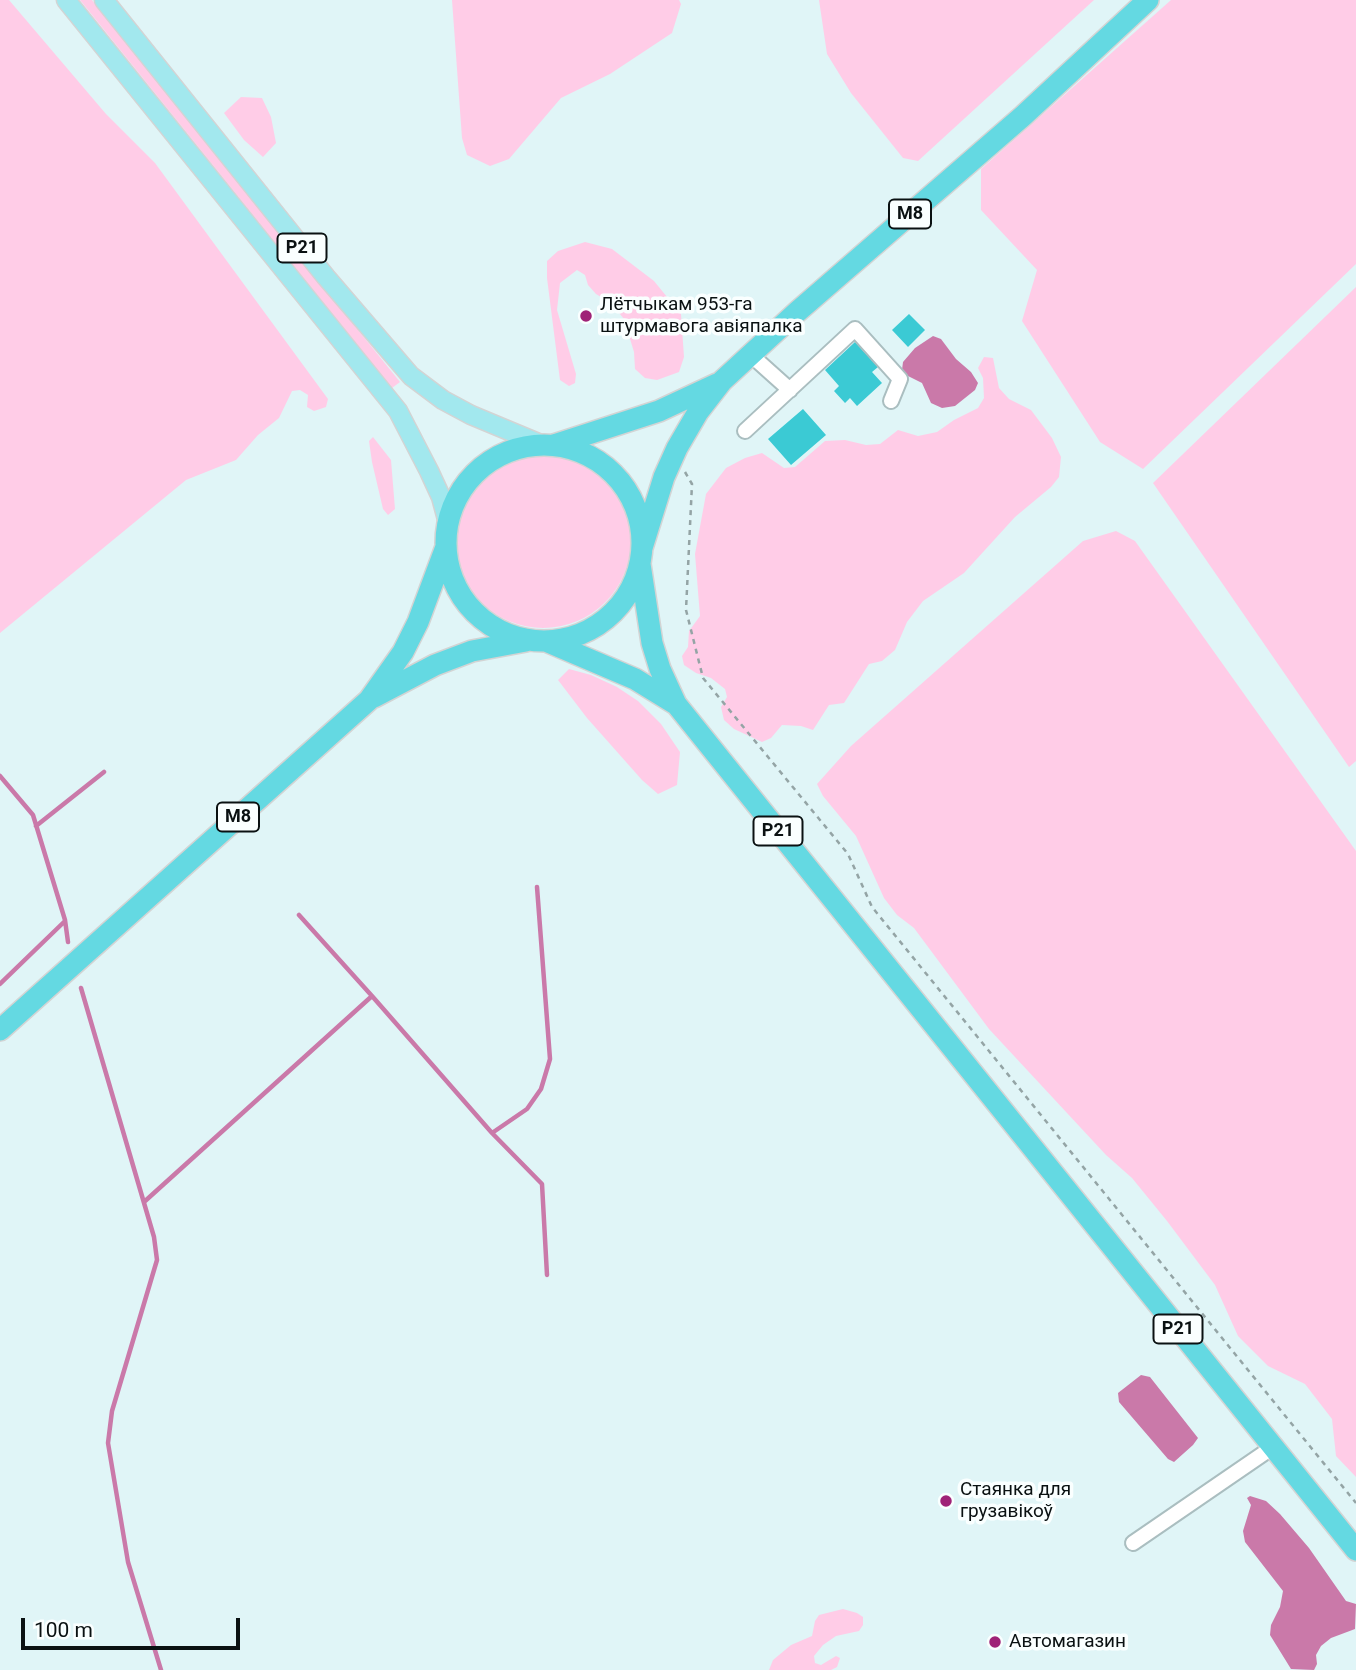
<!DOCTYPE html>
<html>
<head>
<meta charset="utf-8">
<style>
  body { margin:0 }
  #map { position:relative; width:1356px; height:1670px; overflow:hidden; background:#e0f5f7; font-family:Roboto,sans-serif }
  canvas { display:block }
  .scale { position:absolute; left:21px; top:1618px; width:219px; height:32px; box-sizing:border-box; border:4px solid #0a1112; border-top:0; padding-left:9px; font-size:21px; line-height:24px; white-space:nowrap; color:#0a1112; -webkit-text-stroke:5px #faffff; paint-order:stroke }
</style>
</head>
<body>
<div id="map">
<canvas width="1356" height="1670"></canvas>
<div class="scale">100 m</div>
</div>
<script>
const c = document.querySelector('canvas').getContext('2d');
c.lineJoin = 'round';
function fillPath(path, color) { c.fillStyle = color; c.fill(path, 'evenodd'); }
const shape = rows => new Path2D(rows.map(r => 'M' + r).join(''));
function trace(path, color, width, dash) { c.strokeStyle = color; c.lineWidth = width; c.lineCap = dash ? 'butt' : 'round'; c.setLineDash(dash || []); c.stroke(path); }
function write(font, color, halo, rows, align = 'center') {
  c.font = font + ' Roboto,sans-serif'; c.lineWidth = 7; c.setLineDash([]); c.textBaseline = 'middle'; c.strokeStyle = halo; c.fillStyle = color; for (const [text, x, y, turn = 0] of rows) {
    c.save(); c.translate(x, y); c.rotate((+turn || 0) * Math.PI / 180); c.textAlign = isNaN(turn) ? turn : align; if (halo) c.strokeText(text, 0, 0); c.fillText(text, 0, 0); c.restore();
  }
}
fillPath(shape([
  [0,0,9,0,106,114,155,163,328,399,326,407,314,411,307,407,308,395,300,390,292,391,279,418,258,435,236,460,186,480,0,633],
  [80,0,92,0,400,382,392,388],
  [452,0,679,0,681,4,672,33,610,74,561,98,509,159,490,166,467,155,462,138],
  [819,0,1094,0,918,161,903,158,851,93,827,54],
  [1171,0,1356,0,1356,264,1143,469,1100,442,1022,321,1037,270,981,210,981,169],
  [241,97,262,98,271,117,276,143,263,157,244,140,224,113],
  [585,242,612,249,654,281,681,314,684,357,679,372,657,380,645,378,635,369,634,352,624,319,611,303,596,294,588,285,585,275,577,270,560,283,557,310,576,374,575,383,569,386,560,380,547,278,547,261,558,251],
  [1356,287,1356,761,1349,767,1153,483],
  [984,357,993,358,999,388,1009,399,1031,410,1052,438,1061,457,1059,477,1051,487,1015,517,964,573,923,601,907,622,895,650,882,661,869,664,844,703,829,705,813,730,801,726,782,725,771,738,762,742,734,729,724,720,721,707,727,697,725,689,711,678,696,673,684,665,682,656,688,647,689,631,700,616,695,554,706,494,726,468,745,458,762,453,784,468,795,467,825,441,845,440,866,445,880,444,898,430,918,436,937,432,954,420,978,408,984,398,983,378,978,368],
  [373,437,391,460,395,509,388,515,383,509,372,462,369,441],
  '455 540a88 88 0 1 1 176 0a88 88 0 1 1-176 0Z',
  [1116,531,1135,541,1356,851,1356,1477,1336,1456,1332,1419,1305,1384,1268,1366,1238,1336,1215,1285,1167,1221,1132,1178,1106,1155,989,1029,914,928,897,915,884,898,856,836,823,796,817,784,851,746,1083,541],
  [569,669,591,675,617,687,638,701,661,724,680,752,677,785,658,794,642,780,587,718,558,680],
  [843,1609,857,1613,863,1617,863,1625,859,1631,836,1636,823,1645,814,1656,815,1663,821,1665,836,1656,840,1658,837,1667,831,1670,769,1670,773,1660,791,1645,812,1636,815,1621,819,1615]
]), '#ffcce7');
fillPath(shape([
  [933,336,941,339,956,359,971,372,978,383,975,390,955,406,942,408,931,403,922,383,906,375,902,370,903,362,915,348],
  [1141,1375,1150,1377,1198,1438,1193,1445,1174,1462,1168,1459,1119,1402,1118,1393],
  [1250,1496,1266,1501,1280,1514,1309,1548,1346,1601,1356,1604,1355,1629,1331,1638,1321,1646,1316,1655,1317,1664,1314,1670,1291,1669,1270,1635,1271,1625,1280,1607,1283,1591,1245,1542,1243,1531,1251,1505,1247,1498]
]), '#ca79a9');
trace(shape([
  [0,776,33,815,65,920,68,942],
  [36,826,104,772],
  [299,915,372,996],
  [0,984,65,921],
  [81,988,154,1237,157,1260,112,1411,108,1443,128,1562,161,1670],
  [492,1133,527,1109,541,1089,550,1059,537,887],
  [144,1202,372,996,492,1133,542,1184,547,1275]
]), '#ca79a9', 4.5);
fillPath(shape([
  [909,314,925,330,908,347,892,330],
  [855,342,878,367,872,372,882,383,857,406,850,398,845,403,834,391,839,386,825,370],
  [803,409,826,435,791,465,768,439]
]), '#3bcad4');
const minor = shape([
  [751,355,790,390],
  [745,431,855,329,900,379,891,401],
  [1133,1543,1273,1447]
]);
const major = shape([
  [66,0,398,411,429,471,441,497,448,523],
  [104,0,326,277,411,376,443,400,471,415,543,445]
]);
const highway = shape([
  [554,445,659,411,717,384],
  '446 543a98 98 0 1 1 196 0a98 98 0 1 1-196 0Z',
  [642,548,664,477,677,448,698,412,722,381,797,312,1023,116,1148,0],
  [640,564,652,643,660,669,676,704,1356,1550],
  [546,641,635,679,674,703],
  [374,697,435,665,472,651,526,641],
  [0,1030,369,700,403,652,418,622,446,547]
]);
trace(minor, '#aabec0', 18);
trace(major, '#d3d4d4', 21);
trace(highway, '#d3d4d4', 24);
trace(shape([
  [685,472,692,484,686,610,703,678,848,854,872,907,1356,1503]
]), '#94a4a5', 2.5, [5, 5]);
trace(minor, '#fff', 14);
trace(major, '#a2e8ee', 18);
trace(highway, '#64d9e2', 21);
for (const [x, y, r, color] of [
  [586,316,7,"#9f2277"],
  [946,1501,7,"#9f2277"],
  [995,1642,7,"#9f2277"]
]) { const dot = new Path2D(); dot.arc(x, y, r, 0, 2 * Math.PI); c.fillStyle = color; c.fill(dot); trace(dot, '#faffff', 2.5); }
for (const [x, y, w] of [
  [910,214,42],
  [302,248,49],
  [238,817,42],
  [778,831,49],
  [1178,1329,49]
]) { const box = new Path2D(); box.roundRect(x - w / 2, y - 14.5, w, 29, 5); c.fillStyle = '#faffff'; c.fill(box); trace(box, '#0a1112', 2); }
write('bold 18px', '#0a1112', null, [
  ["М8",910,214],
  ["Р21",302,248],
  ["М8",238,817],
  ["Р21",778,831],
  ["Р21",1178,1329]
]);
write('19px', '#0a1112', '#faffff', [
  ["Лётчыкам 953-га",600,305],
  ["штурмавога авіяпалка",600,327],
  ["Стаянка для",960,1490],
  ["грузавікоў",960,1512],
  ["Автомагазин",1009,1642]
], 'left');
</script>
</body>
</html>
